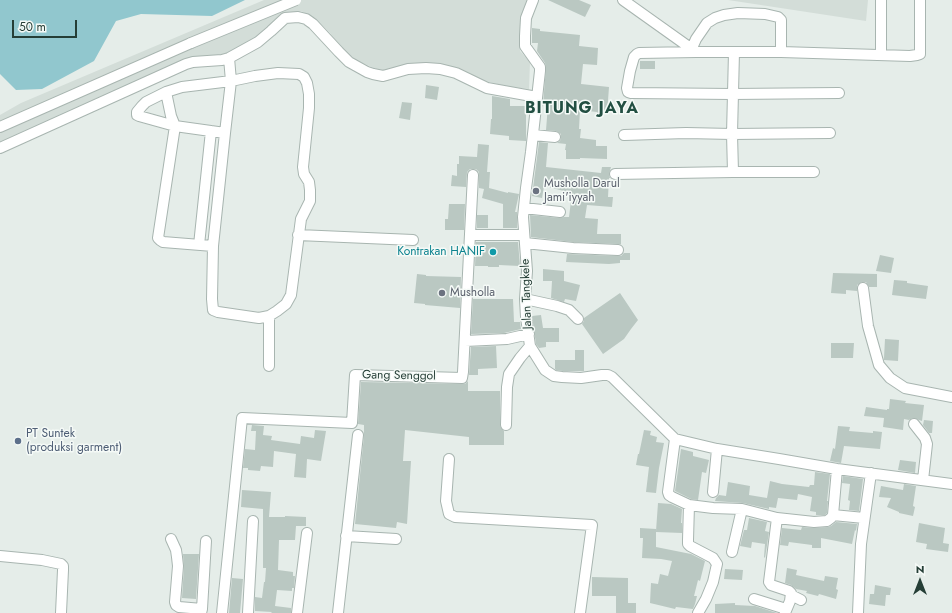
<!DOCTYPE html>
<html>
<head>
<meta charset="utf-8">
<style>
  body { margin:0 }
  #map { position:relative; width:952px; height:613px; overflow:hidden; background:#e5ede9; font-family:Jost,sans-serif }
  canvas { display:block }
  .north { position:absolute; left:900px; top:561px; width:40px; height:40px; -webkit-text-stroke:3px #f5faf7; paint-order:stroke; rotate:0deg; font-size:11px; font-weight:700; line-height:16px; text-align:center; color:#253e36 }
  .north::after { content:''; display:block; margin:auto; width:14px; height:18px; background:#253e36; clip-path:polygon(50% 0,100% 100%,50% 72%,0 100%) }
  .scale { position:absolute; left:12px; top:20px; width:65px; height:18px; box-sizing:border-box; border:2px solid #253e36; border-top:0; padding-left:5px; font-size:12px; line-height:14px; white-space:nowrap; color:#253e36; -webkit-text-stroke:3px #f5faf7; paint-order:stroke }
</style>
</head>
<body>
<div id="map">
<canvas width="952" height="613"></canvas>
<div class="north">N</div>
<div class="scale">50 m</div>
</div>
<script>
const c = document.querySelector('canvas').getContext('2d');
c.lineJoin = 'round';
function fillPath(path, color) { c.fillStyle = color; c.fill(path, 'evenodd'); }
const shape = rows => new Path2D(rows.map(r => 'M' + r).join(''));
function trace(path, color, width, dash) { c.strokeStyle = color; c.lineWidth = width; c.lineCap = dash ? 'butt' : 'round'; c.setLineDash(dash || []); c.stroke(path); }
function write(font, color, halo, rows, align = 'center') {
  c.font = font + ' Jost,sans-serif'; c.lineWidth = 3; c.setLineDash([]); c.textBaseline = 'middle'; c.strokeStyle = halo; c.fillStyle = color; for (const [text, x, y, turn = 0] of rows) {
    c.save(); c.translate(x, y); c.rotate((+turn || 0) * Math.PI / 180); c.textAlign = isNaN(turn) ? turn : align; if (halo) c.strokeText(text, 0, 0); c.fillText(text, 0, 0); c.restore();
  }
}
fillPath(shape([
  [264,0,528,0,523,10,520,23,520,51,530,62,529,89,509,87,477,79,454,67,428,64,385,73,356,60,340,47,330,33,315,18,301,11,275,20,259,35,241,47,227,53,203,58,195,56,0,143,0,115,21,103],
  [728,0,868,0,866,21]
]), '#d3ddd8');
fillPath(shape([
  [0,0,245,0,212,16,141,14,116,21,94,61,42,89,16,90,0,74]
]), '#91c7ce');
fillPath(shape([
  [548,0,579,0,591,5,585,17],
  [532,28,540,29,540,31,580,35,579,46,598,48,597,65,583,64,581,84,609,87,607,114,597,114,597,112,580,110,579,129,581,129,580,138,596,140,596,146,607,146,607,159,580,158,580,159,566,159,566,150,565,150,566,144,557,143,560,141,561,138,561,134,556,131,546,130,548,105,543,105,546,67,545,63,537,51,538,43,532,43],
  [640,61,655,61,655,69,640,69],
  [426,85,439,87,437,100,425,98],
  [492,96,510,99,510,106,526,106,526,141,509,140,509,136,490,134,491,119,492,119],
  [402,102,412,103,410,120,399,118],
  [539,142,548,143,546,167,601,173,602,167,611,167,609,174,610,178,609,178,608,197,613,197,612,207,587,205,585,218,598,219,597,234,621,234,621,244,618,244,573,242,531,237,530,215,559,218,564,217,569,217,572,193,544,186,542,198,532,196],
  [478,144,489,145,487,172,490,172,489,188,508,193,508,192,519,194,515,212,517,212,517,228,503,228,503,204,482,198,484,189,479,188,479,172,476,169,470,169,467,172,466,187,451,186,452,175,457,176,457,164,459,164,459,156,477,157],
  [449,204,465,204,464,230,445,230,445,219,448,219],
  [477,215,488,215,488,228,477,228],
  [476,242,518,242,520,266,499,265,499,267,488,267,488,266,475,266],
  [624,253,630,253,630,260,620,260,620,263,609,264,566,262,567,254,618,256,621,256],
  [880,255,894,258,891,273,876,271],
  [543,269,564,271,564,281,580,285,576,301,565,299,564,302,551,298,552,281,543,281],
  [833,273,877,274,877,287,869,287,866,282,862,282,857,285,857,291,846,290,846,294,831,293],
  [417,274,426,275,426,276,461,277,460,308,425,305,425,304,414,303],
  [894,280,907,281,907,283,928,286,926,299,892,295],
  [620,293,638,320,631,329,624,339,603,354,582,324,584,321,584,318],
  [473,299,513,299,514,322,520,322,521,329,504,333,471,334],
  [541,315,543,328,559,328,559,342,546,342,546,347,539,348,536,344,532,316],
  [885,339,899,340,898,361,884,360,884,358],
  [831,343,854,343,853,358,831,358],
  [496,346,497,368,478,369,478,375,469,375,471,347],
  [575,350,584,350,584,371,563,371,556,370,555,369,555,360,575,360],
  [468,381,468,391,500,391,500,425,501,428,504,431,504,445,469,445,469,437,405,430,403,461,411,461,407,524,397,522,396,528,355,524,364,436,364,425,358,424,361,382,462,384,465,384],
  [890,399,906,401,905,403,924,405,922,421,913,418,909,420,904,419,903,430,883,427,884,418,864,416,866,407,887,410,887,409,889,409],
  [924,420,933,421,932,433,929,433,923,425],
  [252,425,264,426,263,435,272,436,271,440,300,444,301,436,314,438,315,430,326,431,321,461,307,459,306,478,294,477,296,454,274,451,273,467,261,466,260,471,248,470,248,468,243,468,245,449,255,450,256,431,251,431],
  [838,426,850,427,849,431,873,433,873,431,882,432,880,449,844,446,841,463,830,461,833,448,835,449],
  [644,430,651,431,650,435,657,437,656,442,664,443,659,468,656,493,646,492,649,467,636,465,638,454,639,454],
  [681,449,693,452,693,456,709,460,706,473,702,472,698,500,691,499,675,491],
  [900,460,916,462,915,473,898,470],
  [815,472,830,474,827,501,828,501,827,513,825,515,816,515,816,512,810,511,812,497,798,494,797,500,778,498,776,508,769,507,769,509,743,503,715,501,716,498,719,495,726,496,728,482,750,486,749,495,767,498,770,481,782,484,809,487,810,485,814,485],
  [843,476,863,479,859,511,849,510,850,501,848,500,850,484,842,483],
  [904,484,916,486,913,506,915,507,913,516,899,513,899,512,887,507,891,498,879,497,881,486,903,490],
  [242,490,271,492,269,517,285,517,285,516,306,517,306,526,296,526,295,540,279,540,278,570,293,572,293,576,295,576,294,588,292,588,292,591,277,590,275,606,291,608,291,613,271,613,272,612,255,611,255,597,262,598,264,582,265,582,266,568,263,568,263,509,241,507],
  [658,503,671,504,682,509,681,523,682,523,682,533,656,532,656,547,691,554,705,561,700,581,698,580,694,596,697,596,695,604,693,609,676,607,675,609,650,603,651,583,658,584,660,574,668,576,672,561,661,559,642,558,643,538,640,538,640,528,656,529,656,531],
  [749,518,767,522,765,531,769,532,765,558,764,557,765,544,752,542,751,548,740,546,744,530,747,530],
  [836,522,857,524,856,531,855,530,852,544,821,538,821,548,812,548,812,545,789,542,788,546,780,545,782,528,801,530,802,527,814,528,828,527,831,526],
  [919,523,945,528,943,543,949,544,948,552,926,549,927,544,916,542],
  [183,554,199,554,196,599,182,598,184,567],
  [787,568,797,570,796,575,824,581,825,576,838,578,836,589,838,590,836,599,819,594,818,596,806,593,807,591,796,589,791,585,785,583],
  [725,569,743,570,742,580,724,579],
  [592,577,628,578,628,603,636,603,636,613,616,613,616,596,592,596],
  [232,578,243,579,240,613,229,613],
  [875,585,891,588,890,595,886,595,885,606,869,604,870,594,874,594],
  [735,603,735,605,755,606,777,613,715,613,715,604]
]), '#bac8c2');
const minor = shape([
  [533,0,526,18,525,36,525,46,540,67,540,71,531,152,526,188,523,217,527,271,525,299,526,317,530,346,545,370,554,376,562,377,581,378,602,375,608,375,612,377,675,439,668,492,669,495,672,497,689,505,688,540,688,544,690,546,713,558,717,564,713,582,706,599,698,613],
  [623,0,696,52,781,52,910,56,917,55,920,54,920,0],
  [881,0,881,55],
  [692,48,696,39,707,23,715,18,724,15,738,13,765,14,778,17,781,20,781,52],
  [696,52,639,53,637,54,634,57,630,71,627,88,628,92,631,93,732,94,839,93],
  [166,92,171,116,175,126,158,238,160,240,163,242,213,246],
  [0,127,191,43],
  [225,133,175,126,139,116,137,115,137,112,142,106,146,102,166,92,182,87,231,81,255,76,278,73,299,74,304,77,307,83,309,94,309,108,303,167,304,174,309,182,310,190,310,201,301,219,291,295,286,304,277,311,269,316,259,318,218,312,213,310,212,299,213,246,225,133,231,81,229,58],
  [533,135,555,137],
  [624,135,686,133,732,134,830,133],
  [0,148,186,64,193,62,222,60,229,58,258,42,271,31,285,18,298,17,306,19,313,24,339,52,349,62,367,72,373,74,383,76,408,69,426,68,440,69,456,73,487,88,537,97],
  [733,172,732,134,734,52],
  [615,174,733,172,814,172],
  [524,208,560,212],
  [298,235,413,240],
  [470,235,524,235],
  [525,243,573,248,618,250],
  [199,245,211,131],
  [863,288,868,326,879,365,890,378,905,388,952,397],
  [525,299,557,306,569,310,578,319],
  [465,341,507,339,529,334],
  [269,366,269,316],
  [914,424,925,438,927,444,923,480],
  [506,425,507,387,509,374,520,358,530,346],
  [675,439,717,449,779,459,837,469,952,484],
  [449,459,446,501,449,514,455,517,592,525,580,613],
  [713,492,717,449],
  [689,505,713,508,742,509,777,518,769,582,771,585,789,591,791,593,790,601,785,613],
  [833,515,864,518],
  [777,518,814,522,827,521,831,518,833,515,837,469],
  [346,536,396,539],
  [171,539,176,550,177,557,178,566,175,602,176,605,179,607,202,609,201,613],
  [732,552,742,509],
  [0,556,42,560,61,564,63,566,63,570,61,613],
  [791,595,801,600],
  [754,599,786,609],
  [202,609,206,541],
  [222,613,242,418,352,423,355,375,462,378,463,372,473,175],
  [248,613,253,521],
  [297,613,307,533],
  [338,613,358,435],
  [858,613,861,544,871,473]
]);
trace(minor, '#a8b5b0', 12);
trace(minor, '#fff', 10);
const minorBridge = shape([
  [191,43,296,0]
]);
trace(minorBridge, '#a8b5b0', 12, []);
trace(minorBridge, '#fff', 10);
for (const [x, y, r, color] of [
  [536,191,4,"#6b7280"],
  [493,252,4,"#0f9aa8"],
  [442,293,4,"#6b7280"],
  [18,441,4,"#5c6f8a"]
]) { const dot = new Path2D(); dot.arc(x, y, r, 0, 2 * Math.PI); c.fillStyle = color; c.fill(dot); trace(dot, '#f5faf7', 1.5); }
write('12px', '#5b616d', '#f5faf7', [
  ["Musholla Darul",544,184],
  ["Jami'iyyah",544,198],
  ["Musholla",450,293]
], 'left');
write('12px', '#0d838f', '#f5faf7', [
  ["Kontrakan HANIF",485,252]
], 'right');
write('12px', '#253e36', '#f5faf7', [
  ["Jalan Tangkele",527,294,-92],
  ["Gang Senggol",399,376,1]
]);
write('12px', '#4e5e75', '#f5faf7', [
  ["PT Suntek",26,434],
  ["(produksi garment)",26,448]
], 'left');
c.letterSpacing = '1px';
write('bold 16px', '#224f42', '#f5faf7', [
  ["BITUNG JAYA",582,109]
]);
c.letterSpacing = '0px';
</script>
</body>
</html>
